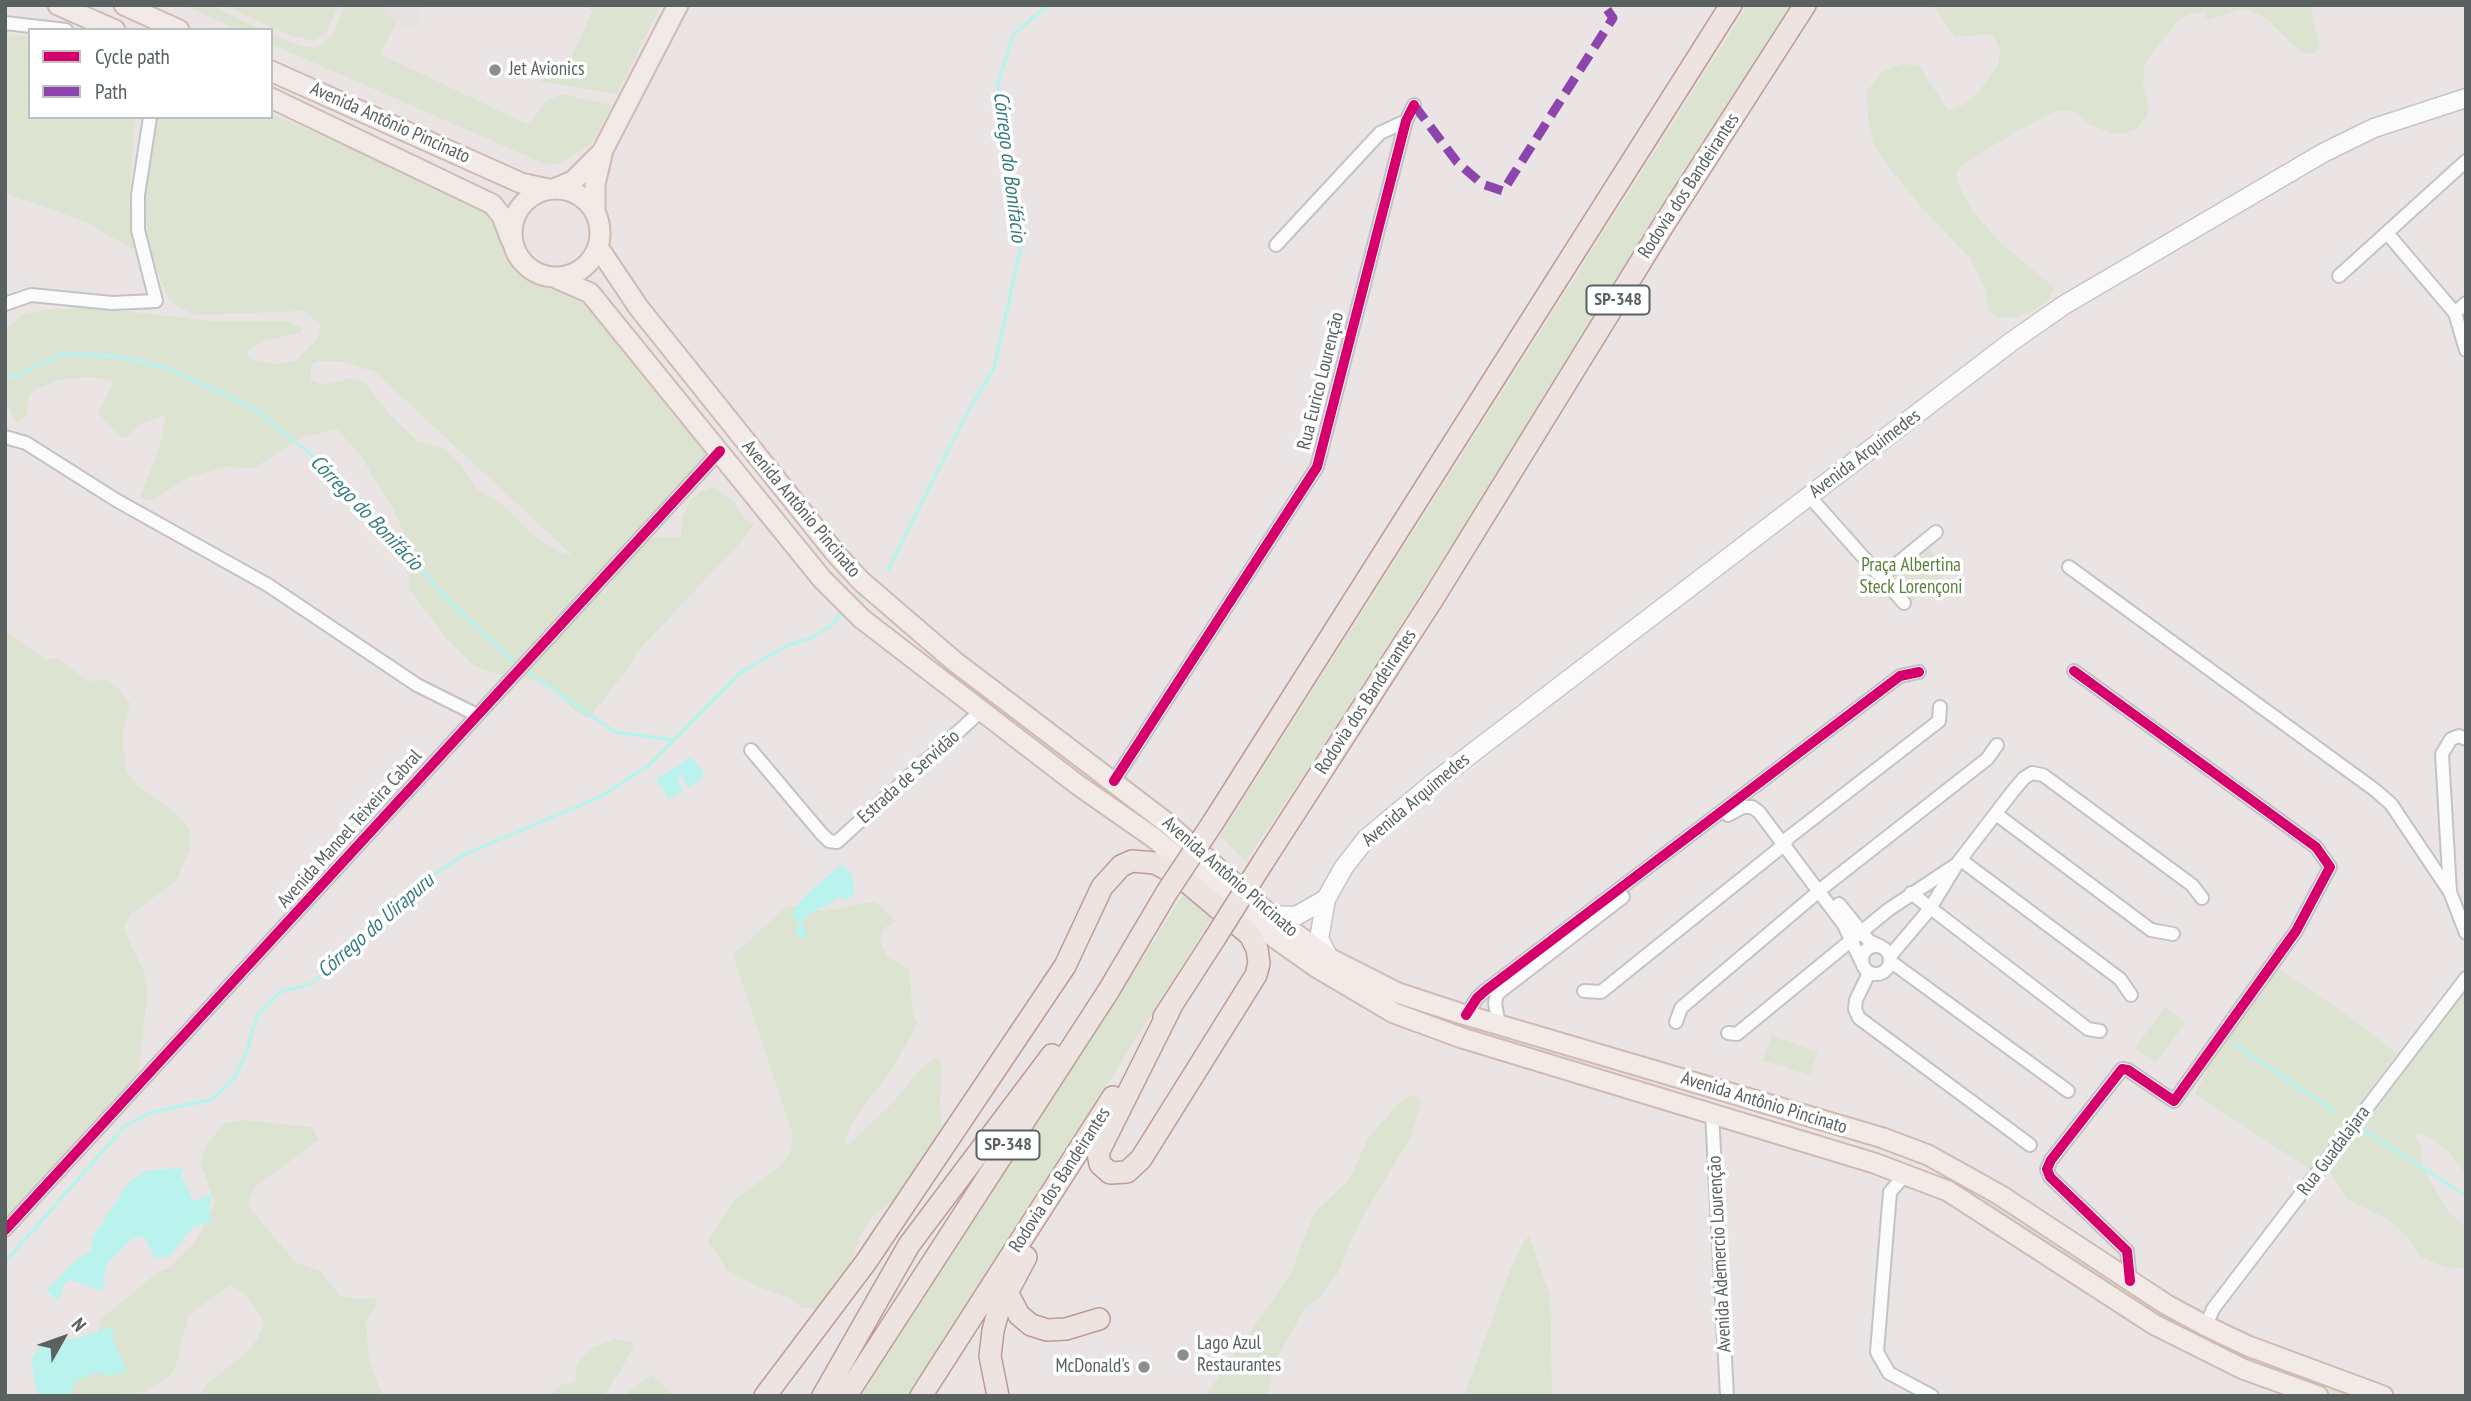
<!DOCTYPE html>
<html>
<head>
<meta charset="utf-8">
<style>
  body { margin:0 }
  #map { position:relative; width:2471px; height:1401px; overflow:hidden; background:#eae5e4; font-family:"PT Sans Narrow",sans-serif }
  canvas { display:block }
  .frame { position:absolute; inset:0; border:7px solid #5a6161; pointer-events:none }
  .legend { position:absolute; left:28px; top:28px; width:245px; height:91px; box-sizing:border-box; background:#fff; border:2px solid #bdc0c0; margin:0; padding:9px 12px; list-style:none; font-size:21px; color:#5a6161 }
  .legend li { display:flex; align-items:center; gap:14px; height:35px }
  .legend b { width:35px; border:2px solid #bdc0c0 }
  .north { position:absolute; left:28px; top:1303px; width:70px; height:70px; -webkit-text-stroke:5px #fff; paint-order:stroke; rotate:50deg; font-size:19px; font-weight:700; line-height:28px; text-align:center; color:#5a6161 }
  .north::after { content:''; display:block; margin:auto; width:24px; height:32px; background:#5a6161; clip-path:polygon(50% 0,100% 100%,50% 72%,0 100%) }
</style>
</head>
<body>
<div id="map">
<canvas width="2471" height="1401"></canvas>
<div class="frame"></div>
<ul class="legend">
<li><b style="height:9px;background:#d6006c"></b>Cycle path</li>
<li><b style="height:9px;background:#8e44ad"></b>Path</li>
</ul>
<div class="north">N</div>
</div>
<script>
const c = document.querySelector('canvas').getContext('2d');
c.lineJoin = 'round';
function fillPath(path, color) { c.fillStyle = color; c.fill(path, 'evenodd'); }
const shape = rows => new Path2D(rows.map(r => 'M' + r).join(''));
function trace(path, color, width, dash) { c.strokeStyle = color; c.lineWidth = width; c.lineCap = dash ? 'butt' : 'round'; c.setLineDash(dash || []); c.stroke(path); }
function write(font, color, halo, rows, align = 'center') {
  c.font = font + ' "PT Sans Narrow",sans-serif'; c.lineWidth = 7; c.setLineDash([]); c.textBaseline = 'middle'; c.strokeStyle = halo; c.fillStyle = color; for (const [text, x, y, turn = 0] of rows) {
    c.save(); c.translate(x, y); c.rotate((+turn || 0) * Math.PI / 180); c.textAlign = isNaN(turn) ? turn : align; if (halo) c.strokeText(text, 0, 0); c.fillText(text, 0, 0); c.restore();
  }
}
fillPath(shape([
  [183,5,211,5,261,30,239,30],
  [224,5,339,5,326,33,314,41,291,36],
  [345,5,386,5,396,24,380,54,529,125,546,101,562,94,612,105,593,142,561,163,547,165,271,44,271,34,303,47,317,47,332,36],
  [584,5,661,5,617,94,540,81,552,59,567,66,593,11],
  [1748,5,1796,5,1335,728,1246,861,1220,836],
  [1933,5,2310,5,2320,48,2312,54,2300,51,2263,16,2243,8,2204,21,2206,12,2190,14,2178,21,2145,62,2143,84,2149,112,2137,129,2127,133,2110,133,2091,125,2071,110,2056,111,2015,132,1964,164,1957,172,1956,180,1972,210,2003,245,2055,288,2049,299,2033,310,2016,317,1998,318,1989,312,1985,288,1970,258,1922,208,1884,161,1874,144,1868,120,1867,91,1883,71,1902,64,1919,66,1948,110,1963,105,1977,94,1998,65,2000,48,1992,34,1955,37],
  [5,34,30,37,30,117,135,117,129,202,134,250,84,221,5,193],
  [271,114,468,198,489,212,502,234,513,265,532,284,569,290,594,302,710,456,598,584,601,593,606,592,619,567,650,538,681,537,682,518,690,501,699,492,714,487,734,502,744,518,754,524,740,543,637,652,630,666,589,718,574,710,552,687,538,681,506,677,473,665,447,639,409,589,407,540,394,510,360,455,337,429,303,437,254,468,225,467,187,478,155,499,144,500,141,495,160,446,166,415,138,425,127,437,121,437,98,413,112,385,111,381,88,377,59,380,34,390,29,397,26,417,18,423,14,419,5,397,5,330,22,315,42,310,98,308,212,321,284,321,303,327,300,333,266,340,249,349,248,355,252,359,274,364,296,361,318,337,321,325,304,311,193,315,169,300,153,259,147,231,145,199,155,117,271,117],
  [317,361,344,362,375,372,572,555,562,553,534,536,501,503,478,490,461,465,445,449,417,441,388,413,365,382,351,378,324,385,311,380,311,366],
  [1923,542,1948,573,1908,604,1882,576],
  [5,630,46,660,58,658,88,681,106,679,119,689,130,703,122,738,127,773,139,787,178,815,190,830,190,849,176,881,131,914,123,928,145,974,147,996,138,1074,5,1222],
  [1185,892,1213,916,1007,1243,908,1396,861,1396],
  [876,901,896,921,884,928,880,939,886,955,909,969,913,1013,917,1024,893,1068,853,1121,844,1142,846,1145,854,1140,894,1101,918,1072,932,1060,939,1058,942,1066,940,1103,942,1129,921,1179,872,1217,860,1237,849,1267,823,1310,802,1308,790,1298,756,1286,727,1270,708,1241,734,1200,779,1167,789,1155,793,1136,733,955,788,905,825,911],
  [2277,968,2344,1013,2397,1053,2311,1170,2195,1094,2216,1053],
  [2466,990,2466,1174,2450,1154,2433,1139,2418,1133,2415,1136,2421,1148,2423,1168,2447,1210,2466,1228,2466,1267,2449,1269,2421,1257,2408,1238,2389,1220,2347,1199,2330,1171],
  [2165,1007,2186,1022,2156,1063,2135,1048],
  [1772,1036,1818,1052,1810,1075,1762,1060],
  [1413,1095,1419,1098,1421,1105,1411,1137,1359,1223,1338,1273,1316,1301,1307,1306,1283,1346,1273,1369,1268,1396,1205,1396,1290,1275,1314,1213,1350,1179,1368,1138,1402,1100],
  [243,1120,312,1127,319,1140,256,1186,249,1200,250,1208,295,1262,320,1271,341,1297,361,1299,373,1297,376,1300,378,1304,366,1320,369,1360,383,1396,200,1396,205,1386,248,1351,258,1338,264,1322,245,1293,230,1285,188,1316,174,1372,159,1383,143,1393,60,1396,98,1338,100,1320,157,1273,171,1266,195,1242,215,1203,200,1162,205,1147,225,1123],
  [1948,1176,1965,1177,2173,1321,2199,1334,2364,1396,2338,1396,2230,1354,2170,1326],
  [1529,1236,1550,1296,1552,1396,1464,1396,1508,1275,1523,1242],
  [614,1339,633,1343,634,1348,604,1396,548,1396,561,1385,575,1382,577,1364,592,1348],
  [652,1375,675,1396,627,1396,627,1392]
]), '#dce3d0');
fillPath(shape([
  [691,757,704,772,702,779,689,788,681,774,677,778,684,791,668,799,656,779],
  [840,865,847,868,852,876,854,895,846,900,840,897,810,914,802,921,806,932,805,941,794,930,799,925,792,914,801,900],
  [185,1168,180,1173,193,1201,213,1193,209,1209,212,1221,192,1228,170,1256,155,1258,143,1236,133,1238,107,1263,102,1291,70,1280,63,1286,59,1301,46,1291,75,1261,91,1251,92,1238,130,1181,148,1170],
  [113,1326,113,1339,127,1371,110,1376,100,1373,89,1375,75,1382,69,1396,37,1396,31,1360,39,1347,58,1340,75,1339]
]), '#baf2ed');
trace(shape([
  [5,374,12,378,62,354,116,356,170,369,253,408,332,471,390,530,443,595,513,661],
  [888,570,966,415,994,368,1022,242,998,83,1013,35,1048,5],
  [858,598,859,596],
  [528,672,615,732,674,740],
  [2234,1044,2334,1111],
  [2362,1129,2466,1196],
  [5,1262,125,1126,152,1112,211,1100,234,1079,247,1051,257,1016,280,992,311,984,432,876,463,855,600,797,648,766,740,673,788,645,811,638,829,627,842,612]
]), '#baf2ed', 3.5);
trace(shape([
  [398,5,406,13]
]), '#e6e2e2', 28);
const street = shape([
  [5,23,66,30],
  [2387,233,2455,313,2466,350],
  [1276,245,1380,133,1406,121],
  [2339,276,2466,161],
  [5,304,31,295,112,303,156,301,138,230,138,195,150,117],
  [2455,313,2466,303],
  [5,437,26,443,116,500,268,585,417,685,477,715],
  [1809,496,1904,603],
  [2069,567,2375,790,2391,804,2450,892],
  [1882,576,1936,532],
  [2074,671,2316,847,2330,867,2296,931,2174,1101,2128,1070,2122,1069,2051,1160,2047,1169,2050,1177,2127,1251,2130,1281],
  [2466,739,2459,736,2451,739,2442,754,2450,892,2466,933],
  [751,750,821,833,829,841,837,842,981,711],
  [1114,781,1317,467,1406,121,1414,105],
  [1996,814,2151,930,2173,934],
  [1728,815,1743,807,1752,807,1759,812,1844,925,1861,961],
  [1961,860,2120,979,2131,995],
  [1911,893,2088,1029,2100,1031],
  [1839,904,1869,941,1880,946],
  '1862 960a14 14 0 1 1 28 0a14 14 0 1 1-28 0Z',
  [1890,956,1929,910,1957,864,2013,791,2024,778,2032,773,2043,775,2192,885,2202,898],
  [1890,961,2068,1091],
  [1869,973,1856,1000,1855,1009,1859,1018,2030,1145],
  [1584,991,1601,992,1785,844,1788,838,1939,721,1940,707],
  [1466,1015,1477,998,1486,990,1900,676,1919,672],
  [1676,1022,1681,1008,1825,886,1987,759,1997,745],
  [1499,1025,1495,1003,1497,994,1623,897],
  [1728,1033,1737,1034,1888,910,1957,864],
  [1712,1113,1727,1396],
  [1905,1175,1890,1192,1877,1352,1889,1373,1932,1396],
  [5,1230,720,451],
  [2206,1326,2213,1309,2466,978]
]);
const secondary = shape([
  [1270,915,1296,916,1326,899],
  [1329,958,1319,939,1326,899,1344,867,1366,839,1433,783,2011,342,2064,305,2323,153,2374,128,2466,98]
]);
const primary = shape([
  [58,5,115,30],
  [124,5,179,30],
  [271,71,521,183,548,189],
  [271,98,492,204,502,216,511,240],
  [556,188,573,181,600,154],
  '512 233a44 44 0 1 1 88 0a44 44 0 1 1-88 0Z',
  [595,211,595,184,603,150,678,5],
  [598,247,639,308,836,554,861,581,954,661,1167,823,1270,915,1329,958,1398,993,1459,1013,1883,1138,1928,1155,2000,1195,2167,1305,2206,1326,2248,1346,2383,1396],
  [556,278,590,293,822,579,862,619,1078,785,1154,838,1258,926,1316,967,1394,1013,1462,1038,1874,1163,1948,1191,2155,1325,2243,1369,2318,1396]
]);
const highway = shape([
  [1214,821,1731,5],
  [1263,862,1434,597,1661,229,1805,5],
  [1164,1017,1215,938],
  [1007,1292,1019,1315,1031,1325,1047,1330,1066,1329,1099,1319],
  [765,1396,866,1262,1065,966,1102,887,1121,866,1132,861,1155,863,1181,877,1250,935,1257,949,1259,963,1256,975,1141,1159,1127,1172,1110,1173,1100,1164,1098,1153,1171,1007],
  [823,1396,909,1245,1052,1055],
  [846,1396,1109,990,1167,892],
  [921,1396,1113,1097],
  [998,1396,990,1356,993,1331,999,1308,1026,1257]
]);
trace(street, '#c4c3c3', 16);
trace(secondary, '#c6c4c4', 21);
trace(primary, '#d0bab4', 23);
trace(highway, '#be9b94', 24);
trace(street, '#fcfbfb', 12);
trace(secondary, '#fcfbfb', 18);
trace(primary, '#f1eae7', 19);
trace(highway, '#ede3e1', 21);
const highwayBridge = shape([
  [1167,892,1214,821],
  [1215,938,1263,862]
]);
trace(highwayBridge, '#be9b94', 24, []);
trace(highwayBridge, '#ede3e1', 21);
trace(shape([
  [1414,105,1457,162,1482,184,1503,191,1613,18,1604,5]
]), '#8e44ad', 9, [18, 9]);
trace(shape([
  [2074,671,2316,847,2330,867,2296,931,2174,1101,2128,1070,2122,1069,2051,1160,2047,1169,2050,1177,2127,1251,2130,1281],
  [1114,781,1317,467,1406,121,1414,105],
  [1466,1015,1477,998,1486,990,1900,676,1919,672],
  [5,1230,720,451]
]), '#d6006c', 10);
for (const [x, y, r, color] of [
  [495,70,7,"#8c8f8f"],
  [1183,1355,7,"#8c8f8f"],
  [1144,1367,7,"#8c8f8f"]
]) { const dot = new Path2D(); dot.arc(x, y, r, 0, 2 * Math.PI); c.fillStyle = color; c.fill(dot); trace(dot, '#fff', 2.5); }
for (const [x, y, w] of [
  [1618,300,63],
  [1008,1145,63]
]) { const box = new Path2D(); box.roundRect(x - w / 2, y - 14.5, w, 29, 5); c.fillStyle = '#fff'; c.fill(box); trace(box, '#5a6161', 2); }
write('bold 18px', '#5a6161', null, [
  ["SP-348",1618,300],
  ["SP-348",1008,1145]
]);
write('19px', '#5a6161', '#fff', [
  ["Jet Avionics",509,70],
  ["Lago Azul",1197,1344],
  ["Restaurantes",1197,1366],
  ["McDonald's",1130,1367,"right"]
], 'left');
write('19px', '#5a6161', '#fff', [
  ["Avenida Antônio Pincinato",390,123,24],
  ["Rodovia dos Bandeirantes",1689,186,-57],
  ["Rua Eurico Lourenção",1321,381,-76],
  ["Avenida Arquimedes",1865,454,-37],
  ["Avenida Antônio Pincinato",801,509,50],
  ["Rodovia dos Bandeirantes",1366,702,-57],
  ["Estrada de Servidão",909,777,-42],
  ["Avenida Arquimedes",1416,800,-40],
  ["Avenida Manoel Teixeira Cabral",350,829,-48],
  ["Avenida Antônio Pincinato",1230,877,41],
  ["Avenida Antônio Pincinato",1764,1103,17],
  ["Rua Guadalajara",2334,1151,-53],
  ["Rodovia dos Bandeirantes",1060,1180,-57],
  ["Avenida Ademercio Lourenção",1720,1254,-93]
]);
write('19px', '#5b803b', '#fff', [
  ["Praça Albertina",1911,566],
  ["Steck Lorençoni",1911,588]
]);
write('italic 21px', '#377e7e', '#fff', [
  ["Córrego do Bonifácio",1009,167,83],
  ["Córrego do Bonifácio",366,513,46],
  ["Córrego do Uirapuru",376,926,-41]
]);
</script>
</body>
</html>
